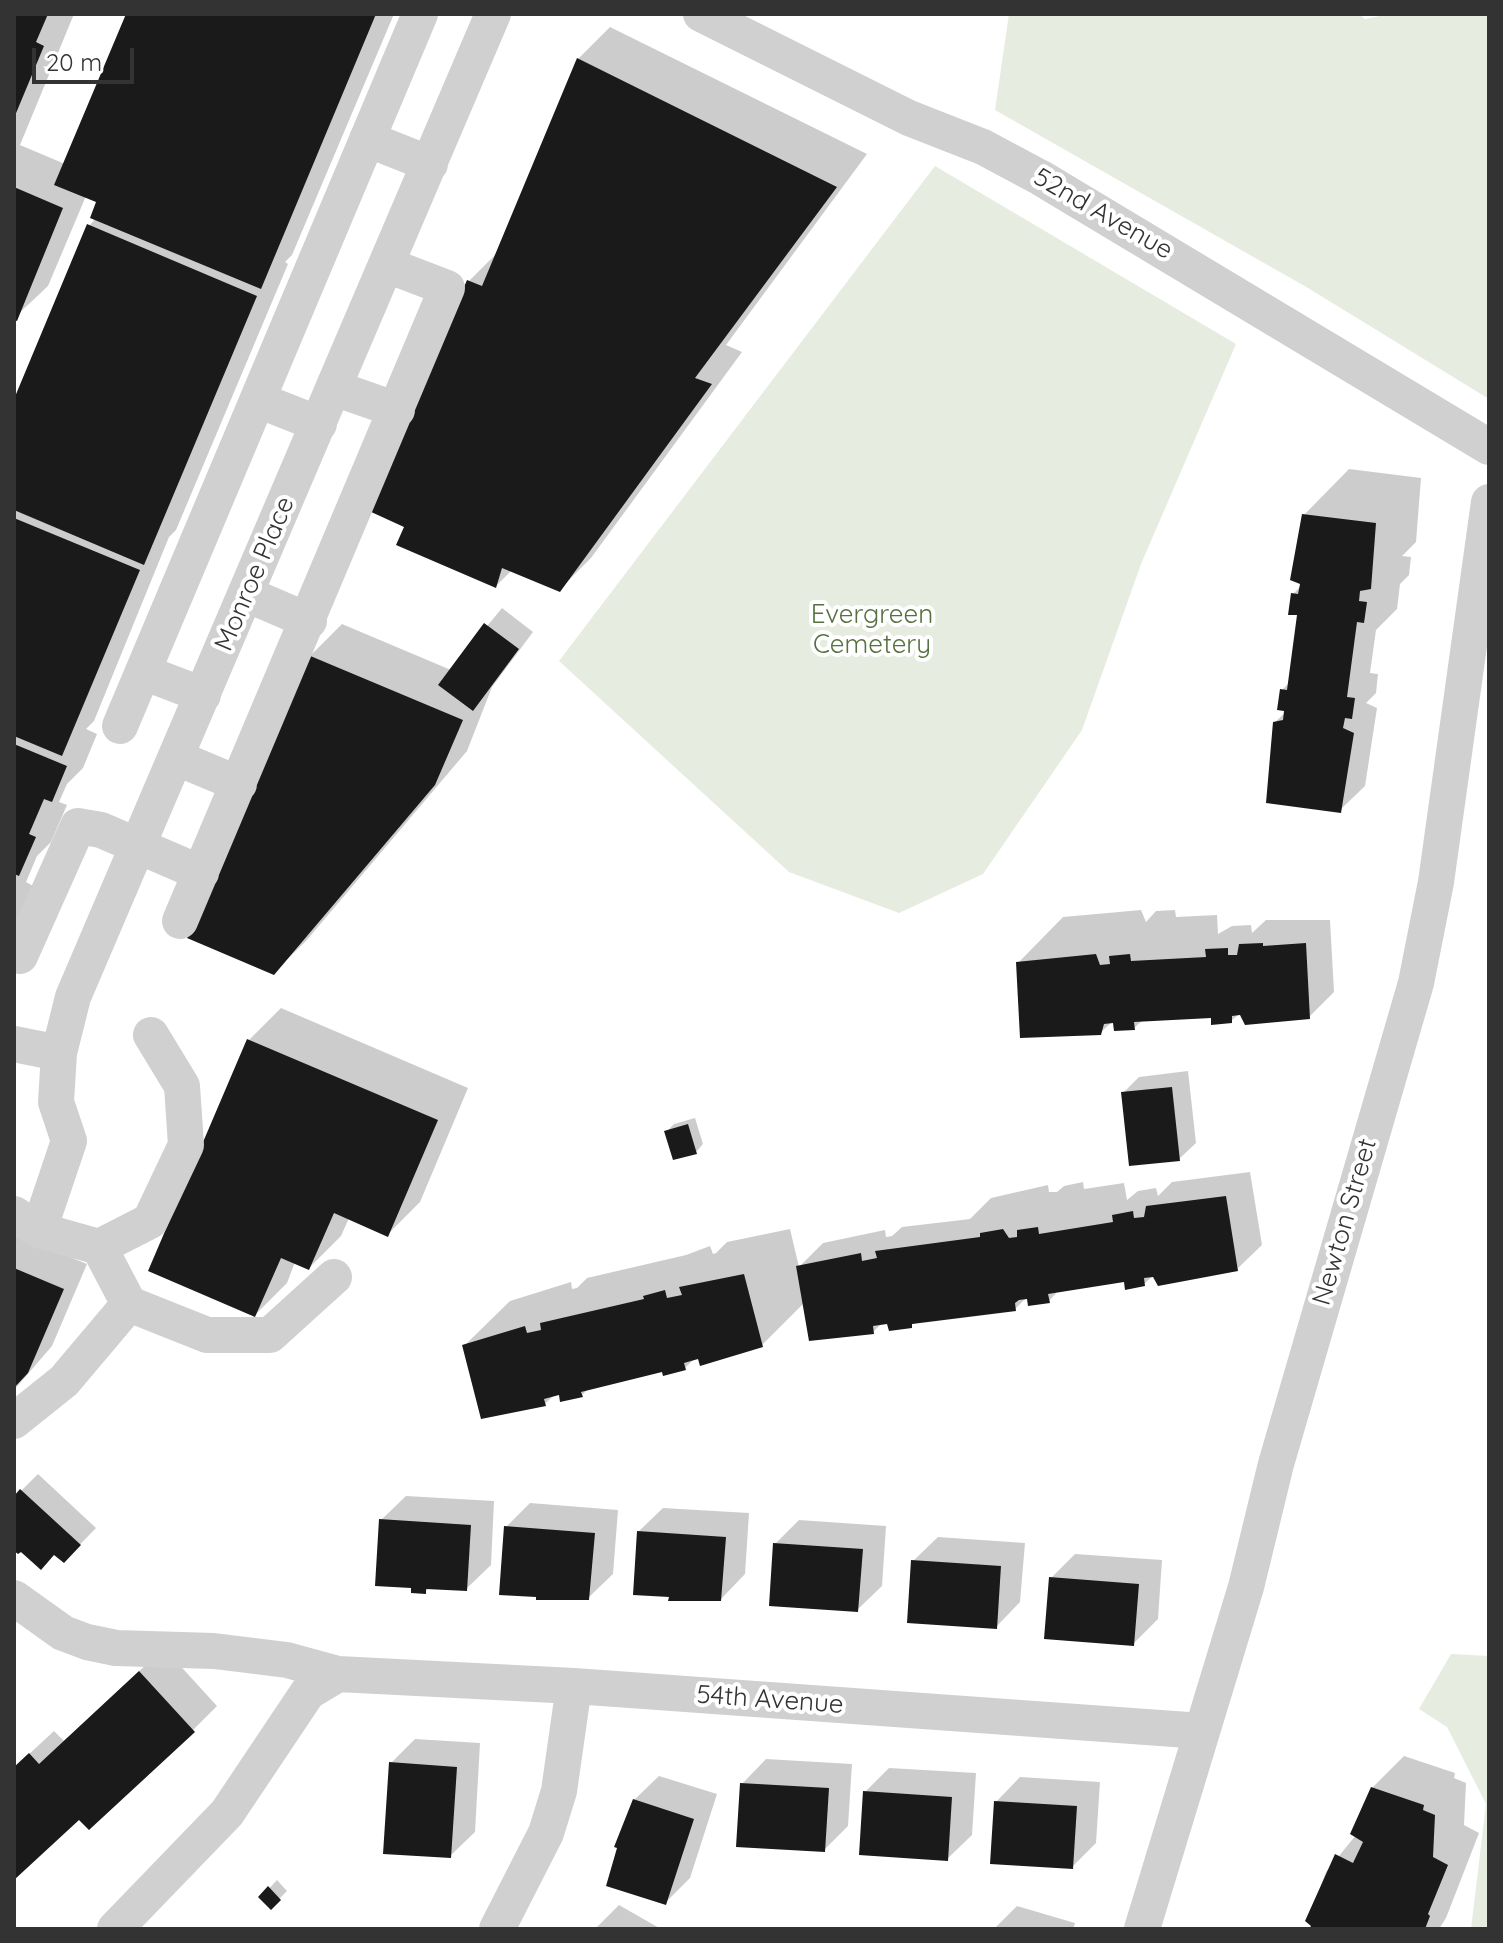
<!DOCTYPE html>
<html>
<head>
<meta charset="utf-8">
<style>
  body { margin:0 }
  #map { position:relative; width:1503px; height:1943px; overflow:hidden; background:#fff; font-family:Quicksand,sans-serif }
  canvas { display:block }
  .frame { position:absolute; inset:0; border:16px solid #333; pointer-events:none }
  .scale { position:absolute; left:32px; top:48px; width:102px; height:36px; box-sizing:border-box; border:4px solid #333; border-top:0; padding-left:10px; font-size:24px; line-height:28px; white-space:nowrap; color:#333; -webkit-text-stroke:6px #fff; paint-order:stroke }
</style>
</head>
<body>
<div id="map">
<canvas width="1503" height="1943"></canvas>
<div class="frame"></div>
<div class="scale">20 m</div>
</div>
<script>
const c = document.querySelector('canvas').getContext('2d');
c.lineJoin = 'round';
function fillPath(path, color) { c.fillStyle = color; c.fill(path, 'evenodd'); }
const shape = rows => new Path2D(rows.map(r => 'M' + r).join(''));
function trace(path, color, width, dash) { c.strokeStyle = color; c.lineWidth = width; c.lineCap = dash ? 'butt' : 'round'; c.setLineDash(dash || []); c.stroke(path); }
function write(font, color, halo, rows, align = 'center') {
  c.font = font + ' Quicksand,sans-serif'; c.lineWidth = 8; c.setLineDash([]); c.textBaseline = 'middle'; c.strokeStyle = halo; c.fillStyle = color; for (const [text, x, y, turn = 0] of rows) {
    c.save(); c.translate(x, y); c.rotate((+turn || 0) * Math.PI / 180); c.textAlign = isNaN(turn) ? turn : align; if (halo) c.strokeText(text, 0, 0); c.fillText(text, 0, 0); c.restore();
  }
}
fillPath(shape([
  [1009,14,1359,14,1365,19,1390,14,1489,14,1489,399,1308,288,995,110],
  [935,166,1236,344,1141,564,1082,730,983,874,899,913,789,872,559,661],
  [1451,1654,1489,1656,1489,1929,1471,1929,1486,1804,1447,1727,1419,1709]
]), '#e6ecdf');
fillPath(shape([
  [14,14,74,14,20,145,65,164,128,14,394,14,292,255,285,262,288,264,176,530,169,537,94,721,86,729,97,734,83,768,67,784,59,802,67,805,51,842,37,856,26,882,33,886,14,931,14,404,89,226,96,218,99,201,86,196,48,286,14,318],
  [610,27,867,154,726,345,742,352,591,558,559,590,512,570,496,586,407,526,469,281,498,252,578,59],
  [1349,469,1421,478,1416,542,1402,556,1411,557,1409,575,1400,584,1397,609,1376,630,1370,673,1378,674,1376,693,1366,703,1377,708,1365,786,1340,810,1274,723,1286,712,1282,690,1290,682,1299,614,1293,594,1302,585,1304,515],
  [502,608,533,632,492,687,467,751,306,941,273,973,310,656,342,624,451,670],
  [1141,910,1146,922,1156,911,1175,910,1176,917,1217,915,1218,934,1232,926,1251,925,1252,933,1266,920,1330,920,1334,992,1309,1017,1239,1014,1231,1021,1213,1016,1143,1020,1134,1028,1112,1022,1100,1033,1018,963,1063,917],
  [281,1008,468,1088,420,1202,388,1234,349,1218,341,1236,309,1268,295,1262,287,1283,255,1315,150,1270,249,1040],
  [1188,1071,1196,1143,1179,1159,1123,1093,1139,1077],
  [695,1118,703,1144,696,1152,667,1131,674,1124],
  [1250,1172,1262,1245,1237,1269,1154,1275,1144,1284,1126,1280,1059,1290,1049,1301,1028,1296,1015,1309,955,1315,890,1329,889,1322,882,1323,873,1332,804,1303,762,1345,696,1357,685,1368,664,1370,588,1389,582,1395,555,1394,545,1404,464,1346,510,1301,571,1282,572,1289,577,1288,587,1278,686,1255,710,1246,713,1254,716,1253,727,1242,790,1229,799,1267,823,1243,885,1230,886,1237,892,1236,902,1227,970,1219,991,1198,1048,1185,1049,1192,1057,1192,1064,1186,1083,1182,1084,1189,1124,1183,1127,1200,1138,1191,1156,1188,1158,1196,1172,1182],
  [14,1234,87,1264,52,1346,14,1390],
  [38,1474,96,1528,64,1561,55,1553,40,1567,14,1547,14,1498],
  [406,1496,494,1501,491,1565,466,1589,430,1587,425,1592,381,1520],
  [530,1503,618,1510,613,1574,588,1598,538,1595,506,1527],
  [663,1508,749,1513,745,1574,721,1599,638,1532],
  [799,1520,886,1526,882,1586,857,1610,775,1544],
  [938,1537,1025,1543,1020,1602,996,1627,913,1561],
  [1075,1554,1162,1560,1158,1619,1133,1644,1051,1578],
  [164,1648,217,1706,193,1730,79,1817,14,1877,14,1768,54,1731,64,1741],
  [415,1739,480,1743,475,1832,450,1856,391,1763],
  [1404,1756,1455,1773,1454,1778,1466,1783,1464,1825,1479,1833,1446,1918,1439,1929,1312,1929,1313,1925,1308,1921,1326,1872,1356,1835,1372,1788],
  [766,1759,852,1764,848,1826,824,1850,742,1784],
  [889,1768,976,1773,972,1835,947,1859,865,1792],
  [659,1776,717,1794,690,1878,666,1902,634,1800],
  [1020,1777,1100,1782,1096,1843,1072,1867,996,1802],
  [277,1880,287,1891,271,1907,261,1897],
  [619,1905,661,1929,595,1929],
  [1017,1906,1075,1923,1073,1929,994,1929]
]), '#0003');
fillPath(shape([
  [14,14,48,14,36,42,44,46,14,118],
  [126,14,376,14,261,289,90,218,96,202,54,185],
  [577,58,837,187,695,378,712,384,560,592,502,568,496,588,396,545,404,527,369,511,467,280,482,286],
  [14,187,63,208,17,321,14,320],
  [87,224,257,296,144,565,14,510,14,399],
  [1302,514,1376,523,1371,589,1360,591,1359,601,1367,602,1364,623,1357,622,1347,697,1355,698,1352,719,1345,718,1343,728,1354,733,1341,813,1266,803,1273,722,1283,720,1284,711,1277,710,1280,689,1287,690,1297,615,1288,615,1291,593,1298,594,1300,584,1290,580],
  [14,518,140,570,62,756,14,736],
  [484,623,519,649,473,711,438,685],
  [308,655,463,720,435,785,274,975,187,938],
  [14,744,67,766,52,802,44,799,29,834,36,837,19,876,14,874],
  [1263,943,1263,946,1306,943,1310,1019,1245,1025,1240,1015,1232,1016,1232,1023,1211,1025,1211,1018,1134,1022,1135,1030,1114,1031,1113,1023,1104,1024,1101,1035,1020,1038,1016,962,1096,954,1100,965,1110,964,1109,956,1130,954,1131,961,1206,957,1205,949,1228,948,1228,955,1237,955,1239,944],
  [247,1039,438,1120,388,1237,334,1213,309,1270,281,1258,255,1317,148,1271],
  [1172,1087,1180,1161,1129,1166,1121,1092],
  [688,1124,697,1154,673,1160,664,1131],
  [1226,1196,1238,1271,1158,1286,1153,1277,1144,1278,1145,1286,1125,1290,1124,1282,1048,1294,1050,1303,1028,1306,1027,1299,1019,1300,1015,1303,1016,1311,912,1324,912,1328,889,1331,887,1324,873,1326,874,1334,809,1341,796,1266,861,1253,862,1261,877,1258,875,1251,980,1237,980,1233,1003,1229,1009,1238,1017,1237,1017,1230,1038,1227,1039,1234,1113,1222,1112,1215,1133,1211,1134,1218,1144,1217,1146,1206],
  [14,1268,64,1289,28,1373,14,1388],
  [744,1274,763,1347,700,1366,698,1359,684,1363,686,1370,663,1376,662,1372,581,1392,583,1397,560,1402,559,1395,544,1399,546,1406,481,1419,462,1345,525,1326,527,1333,541,1330,540,1323,644,1299,643,1296,665,1290,667,1298,682,1295,679,1287],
  [20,1489,81,1545,64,1563,54,1555,41,1570,21,1552,18,1554,14,1551,14,1496],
  [379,1519,471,1525,467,1591,426,1589,426,1594,411,1593,411,1588,375,1586],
  [504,1526,595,1533,589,1600,536,1600,536,1597,499,1595],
  [637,1531,726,1537,721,1601,668,1601,669,1597,633,1595],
  [773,1543,863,1549,858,1612,769,1606],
  [911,1560,1001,1566,997,1629,907,1623],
  [1049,1577,1139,1584,1134,1646,1044,1639],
  [139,1671,195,1732,89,1830,79,1820,14,1880,14,1767,29,1753,39,1764],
  [389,1762,457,1767,451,1858,383,1854],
  [740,1783,829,1788,825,1852,736,1847],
  [1371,1787,1424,1805,1423,1810,1435,1815,1433,1857,1448,1865,1428,1914,1430,1916,1425,1929,1309,1929,1311,1926,1305,1921,1335,1854,1353,1863,1363,1842,1350,1834],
  [863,1791,952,1797,948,1861,859,1855],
  [633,1799,694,1819,666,1905,606,1886,617,1848,614,1847],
  [994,1801,1077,1806,1073,1869,990,1864],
  [268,1886,281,1900,271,1910,258,1897]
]), '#1a1a1a');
trace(shape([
  [701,14,909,118,983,147,1041,178,1489,447],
  [367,139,430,164],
  [334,388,397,410],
  [258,400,319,424],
  [246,594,309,621],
  [143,672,203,695],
  [120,726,420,14],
  [177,758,239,784],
  [180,921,447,288,387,265],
  [20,956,78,826,101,830,201,873],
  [14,1044,59,1053],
  [14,1214,39,1230,99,1247,150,1221,186,1145,182,1086,151,1035],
  [39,1230,69,1141,56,1102,59,1053,73,997,493,14],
  [99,1247,129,1304,207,1335,270,1335,334,1277],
  [14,1421,64,1381,129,1304],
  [14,1598,63,1633,87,1642,116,1648,214,1651,287,1660,338,1674,574,1686,1202,1731],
  [115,1929,227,1813,308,1692,338,1674],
  [497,1929,546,1833,559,1791,574,1686],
  [1142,1929,1246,1587,1276,1464,1416,983,1436,882,1489,502]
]), '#d0d0d0', 36);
write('26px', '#333', '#fff', [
  ["52nd Avenue",1103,214,30],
  ["Monroe Place",255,574,-67],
  ["Newton Street",1345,1222,-74],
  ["54th Avenue",770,1700,4]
]);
write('26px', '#56703f', '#fff', [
  ["Evergreen",872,615],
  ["Cemetery",872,645]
]);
</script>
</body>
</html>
